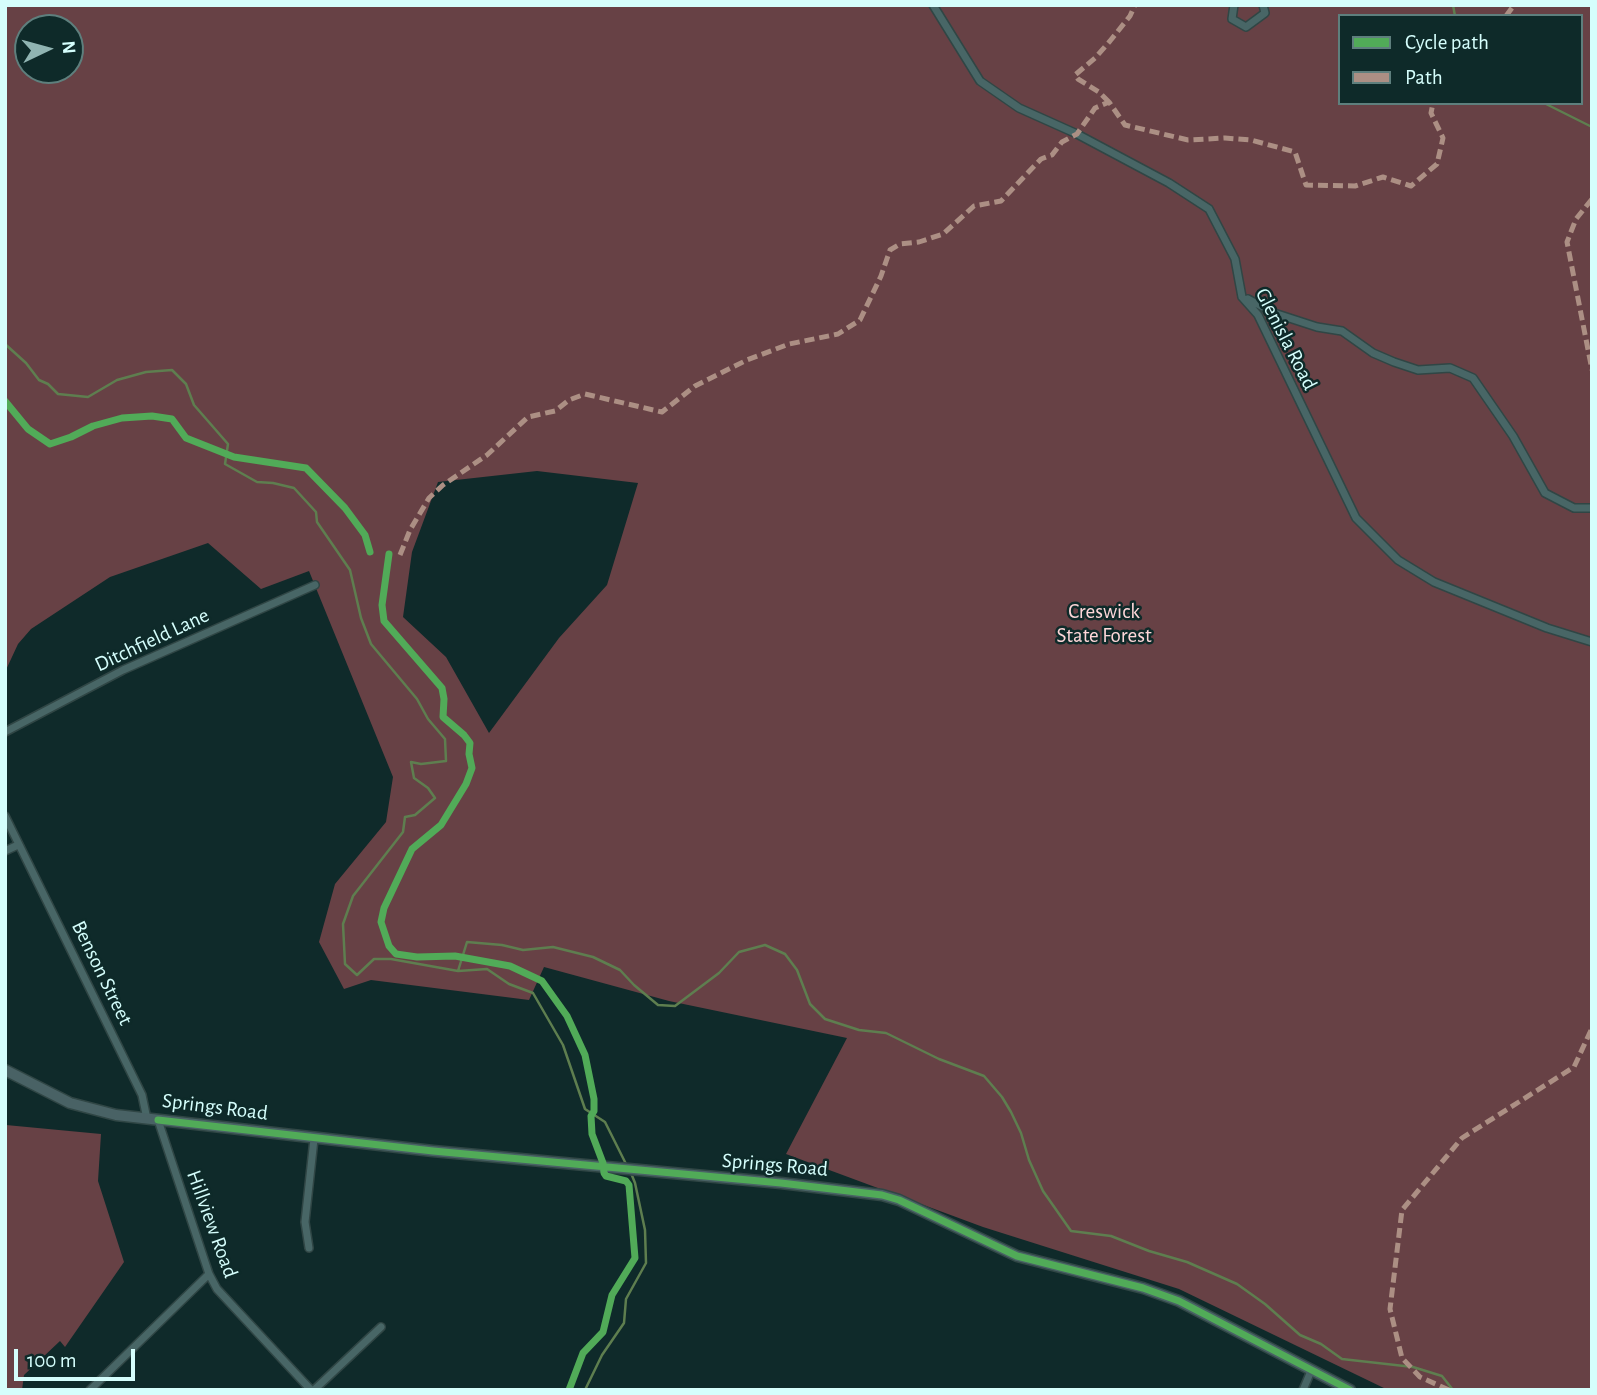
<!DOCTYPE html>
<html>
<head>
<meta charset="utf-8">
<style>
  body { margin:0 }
  #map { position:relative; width:1597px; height:1395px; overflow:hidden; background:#0f2a2a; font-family:"Alegreya Sans",sans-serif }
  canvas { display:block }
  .frame { position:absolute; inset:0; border:7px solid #d5fefc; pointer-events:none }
  .legend { position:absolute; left:1338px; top:14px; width:245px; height:91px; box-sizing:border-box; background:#0e2a29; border:2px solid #5e7f7d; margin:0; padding:9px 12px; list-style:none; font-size:21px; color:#d5fefc }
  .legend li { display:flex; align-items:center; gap:14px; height:35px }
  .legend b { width:35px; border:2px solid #5e7f7d }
  .north { position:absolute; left:14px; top:14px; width:70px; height:70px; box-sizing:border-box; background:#0e2a29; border:2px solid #5e7f7d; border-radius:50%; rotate:85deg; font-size:19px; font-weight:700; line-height:28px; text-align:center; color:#d5fefc }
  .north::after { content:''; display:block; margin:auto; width:24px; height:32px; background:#90b4b2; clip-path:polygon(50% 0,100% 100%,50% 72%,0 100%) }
  .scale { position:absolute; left:14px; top:1349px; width:121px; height:32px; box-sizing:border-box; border:4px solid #d5fefc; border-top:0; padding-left:9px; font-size:21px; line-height:24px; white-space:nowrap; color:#d5fefc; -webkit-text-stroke:5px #0e2a29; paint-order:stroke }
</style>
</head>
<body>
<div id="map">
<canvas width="1597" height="1395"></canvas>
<div class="frame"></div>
<ul class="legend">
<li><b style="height:9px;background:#51ab58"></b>Cycle path</li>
<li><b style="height:9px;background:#ac8f84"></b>Path</li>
</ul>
<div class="north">N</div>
<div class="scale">100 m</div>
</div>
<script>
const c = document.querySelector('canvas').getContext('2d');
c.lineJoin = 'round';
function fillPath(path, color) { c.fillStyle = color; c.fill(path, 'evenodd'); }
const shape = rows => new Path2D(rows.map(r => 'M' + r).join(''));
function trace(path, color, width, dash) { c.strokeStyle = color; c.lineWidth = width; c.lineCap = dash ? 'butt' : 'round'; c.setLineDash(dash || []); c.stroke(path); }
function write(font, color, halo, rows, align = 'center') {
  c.font = font + ' "Alegreya Sans",sans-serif'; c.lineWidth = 5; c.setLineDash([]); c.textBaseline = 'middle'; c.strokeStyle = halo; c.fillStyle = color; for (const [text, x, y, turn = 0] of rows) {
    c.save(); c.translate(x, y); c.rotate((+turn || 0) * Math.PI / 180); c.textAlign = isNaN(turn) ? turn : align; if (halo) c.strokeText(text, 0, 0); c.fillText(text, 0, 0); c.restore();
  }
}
fillPath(shape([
  [5,5,1592,5,1592,1390,1388,1390,1179,1289,983,1227,786,1154,847,1038,669,1001,544,967,529,1000,371,980,344,989,319,942,335,884,386,822,393,777,309,571,261,589,208,543,110,577,31,629,18,644,5,672],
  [1340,16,1581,16,1581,103,1340,103],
  [28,28,70,28,70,70,28,70],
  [537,471,638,483,607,585,559,638,489,733,446,657,403,617,412,552,438,482],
  [6,1125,101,1134,98,1181,124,1262,65,1347,60,1341,24,1375,22,1390,5,1390]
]), '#674145');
trace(shape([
  [1453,5,1455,16],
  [1544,103,1592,127],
  [5,344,26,363,39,380,48,384,58,394,88,397,117,380,146,372,172,370,186,384,194,405,228,444,225,464,257,482,273,483,294,488,316,512,317,522,350,570,361,618,371,644,417,699,428,719,445,739,446,761,421,764,411,762,414,778,428,788,435,798,415,815,405,817,403,832,353,896,343,924,345,964,357,975,374,959,391,959,458,971,487,969,509,984,533,993,563,1045,585,1109,605,1122,626,1164],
  [458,971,467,942,502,945,523,950,553,947,593,957,620,970,634,985,658,1005,675,1006,719,973,739,952,765,945,785,954,797,970,810,1004,825,1019,859,1030,886,1033,939,1059,984,1076,1002,1097,1011,1112,1021,1133,1029,1160,1043,1191,1071,1231,1111,1236,1149,1251,1187,1262,1237,1284,1265,1304,1300,1335,1321,1344,1342,1359,1413,1367,1442,1376,1453,1390],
  [585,1390,602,1355,624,1323,626,1299,646,1263,645,1230,635,1183,631,1173]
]), '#5e7e4f', 2.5);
const street = shape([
  [933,5,980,81,1019,108,1077,134,1169,183,1209,209,1235,259,1242,297,1258,315,1356,518,1398,560,1434,582,1547,628,1592,642],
  [1234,5,1232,19,1246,27,1265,13,1263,5],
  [1248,299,1274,313,1317,327,1342,331,1373,353,1394,362,1418,370,1450,368,1473,378,1513,436,1545,493,1574,508,1592,508],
  [5,732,123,670,315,585],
  [5,816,142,1095,147,1119],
  [5,851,18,845],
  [158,1120,209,1274,217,1289,311,1390],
  [309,1248,305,1222,314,1139],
  [90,1390,209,1274],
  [314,1390,381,1327],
  [1303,1390,1311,1371]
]);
const secondary = shape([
  [5,1070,70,1103,116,1115,433,1151,781,1183,882,1195,899,1200,1017,1256,1143,1288,1179,1301,1350,1390]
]);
trace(street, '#304645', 10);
trace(secondary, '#304645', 13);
trace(street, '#486666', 7);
trace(secondary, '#496265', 10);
trace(shape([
  [1506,16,1514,5],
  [1109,102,1099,92,1078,79,1075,75,1095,58,1110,41,1130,16,1135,5],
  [1592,199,1576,219,1567,242,1592,370],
  [400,555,410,530,429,498,443,485,487,455,528,417,555,411,569,400,585,394,662,412,695,386,747,360,789,344,838,334,860,320,881,276,890,250,900,244,919,242,943,234,974,206,1001,201,1041,159,1052,155,1062,142,1077,134,1095,108,1109,102,1125,125,1188,140,1225,138,1251,140,1295,152,1306,185,1355,186,1383,177,1411,186,1437,164,1443,138,1431,113,1433,103],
  [1449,1390,1420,1377,1402,1358,1390,1309,1402,1210,1462,1138,1574,1067,1592,1028]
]), '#ac8f84', 5, [10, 5]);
trace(shape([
  [5,401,28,429,50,444,71,437,93,426,122,418,152,416,172,419,186,438,234,457,306,468,345,508,365,535,370,552],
  [389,554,382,605,384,621,442,688,444,699,443,717,464,735,470,743,469,754,472,768,466,784,441,825,412,849,384,908,381,922,389,946,396,954,417,957,455,956,510,966,542,981,567,1016,585,1055,594,1099,594,1111,591,1116,592,1134,603,1163,604,1173,606,1176,626,1181,629,1185,635,1258,612,1295,603,1332,583,1353,569,1390],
  [158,1120,433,1151,781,1183,882,1195,899,1200,1017,1256,1143,1288,1179,1301,1350,1390]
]), '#51ab58', 7);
write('21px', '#d5fefc', '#0e2a29', [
  ["Glenisla Road",1286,339,63],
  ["Ditchfield Lane",152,640,-25],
  ["Benson Street",102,973,64],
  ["Springs Road",215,1107,7],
  ["Springs Road",775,1165,5],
  ["Hillview Road",212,1224,70]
]);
write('21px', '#ffd7d9', '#0e2a29', [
  ["Creswick",1104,612],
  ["State Forest",1104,636]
]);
</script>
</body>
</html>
